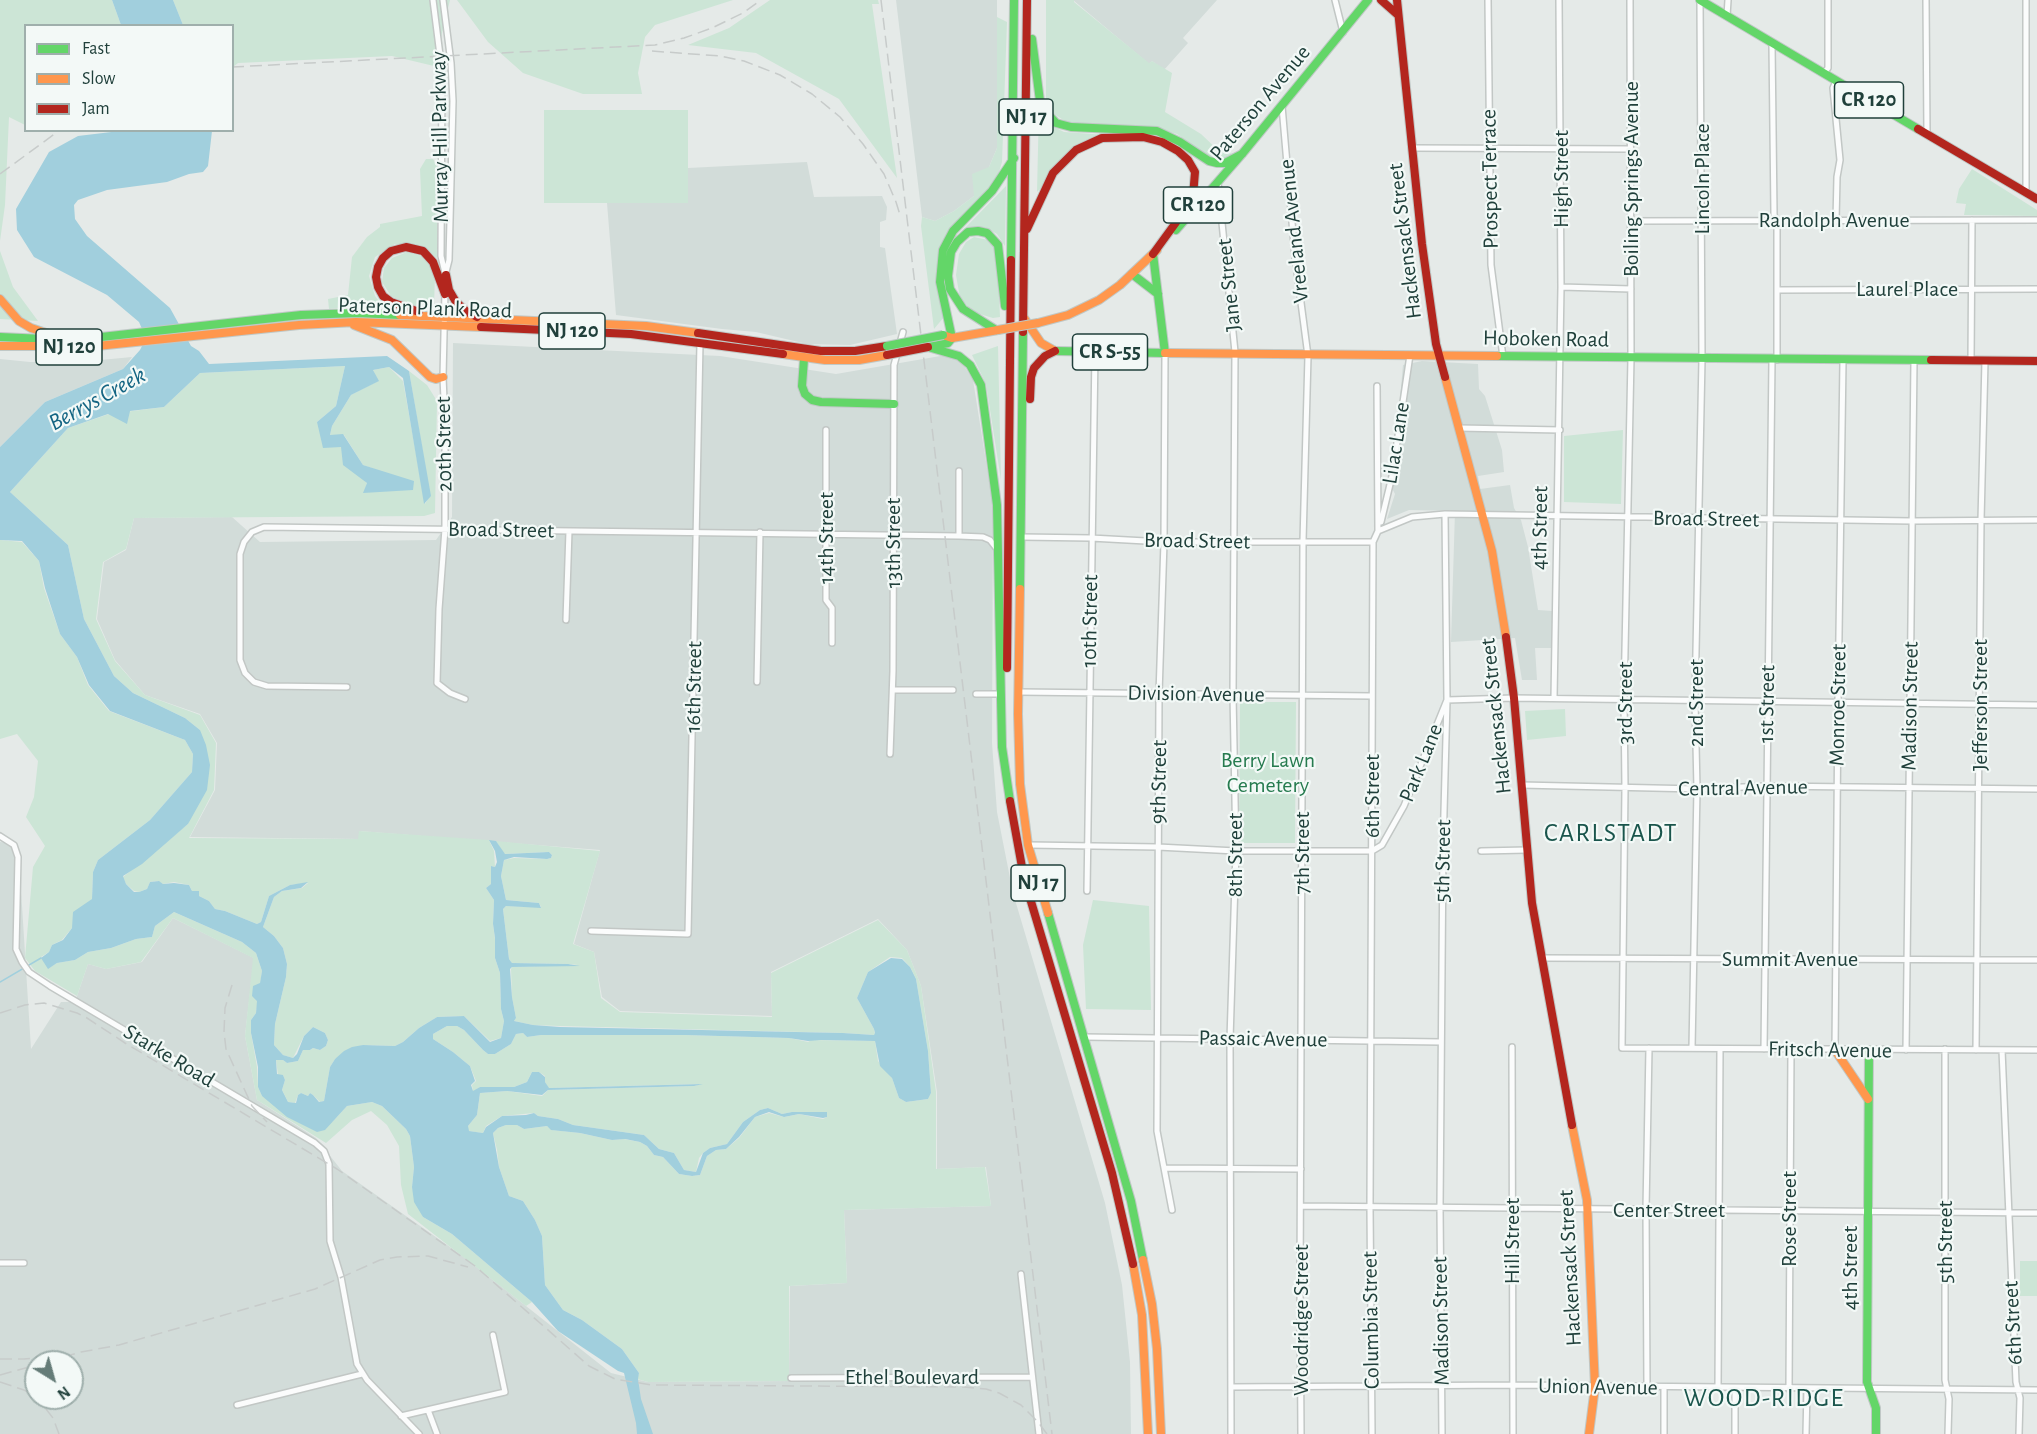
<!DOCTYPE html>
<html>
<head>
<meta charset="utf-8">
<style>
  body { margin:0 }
  #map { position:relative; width:2037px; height:1434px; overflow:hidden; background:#e5eae8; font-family:"Alegreya Sans",sans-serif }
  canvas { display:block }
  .legend { position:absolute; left:24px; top:24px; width:210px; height:108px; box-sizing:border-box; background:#f3f9f7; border:2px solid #9fafac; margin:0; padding:8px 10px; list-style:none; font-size:18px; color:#20403b }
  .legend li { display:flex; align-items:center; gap:12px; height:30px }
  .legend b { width:30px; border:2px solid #9fafac }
  .north { position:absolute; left:24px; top:1350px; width:60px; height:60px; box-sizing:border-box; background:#f3f9f7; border:2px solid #9fafac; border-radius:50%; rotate:143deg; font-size:16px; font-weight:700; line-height:24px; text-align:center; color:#20403b }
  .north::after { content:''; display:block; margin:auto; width:21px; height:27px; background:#657c78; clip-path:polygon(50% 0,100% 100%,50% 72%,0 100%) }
</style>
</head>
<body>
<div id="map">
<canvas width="2037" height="1434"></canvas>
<ul class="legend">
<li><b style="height:8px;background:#63d668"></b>Fast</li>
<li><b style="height:8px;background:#ff974d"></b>Slow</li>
<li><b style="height:8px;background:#b3261e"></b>Jam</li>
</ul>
<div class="north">N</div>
</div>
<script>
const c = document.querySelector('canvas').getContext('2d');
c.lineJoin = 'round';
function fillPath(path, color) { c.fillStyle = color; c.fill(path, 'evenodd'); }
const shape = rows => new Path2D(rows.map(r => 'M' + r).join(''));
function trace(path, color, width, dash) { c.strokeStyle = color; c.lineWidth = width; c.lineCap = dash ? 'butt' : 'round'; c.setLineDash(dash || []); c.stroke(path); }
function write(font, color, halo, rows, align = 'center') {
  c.font = font + ' "Alegreya Sans",sans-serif'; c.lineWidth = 4.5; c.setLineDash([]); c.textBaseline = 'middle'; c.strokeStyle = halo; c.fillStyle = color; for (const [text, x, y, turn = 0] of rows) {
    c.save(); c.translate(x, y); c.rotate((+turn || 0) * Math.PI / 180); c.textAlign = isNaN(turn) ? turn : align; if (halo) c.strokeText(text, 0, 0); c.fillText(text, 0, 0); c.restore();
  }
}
fillPath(shape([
  [896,0,997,0,997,148,989,167,974,196,954,211,935,221,922,217],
  [1073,0,1217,0,1183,38,1188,43,1164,70,1152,61,1149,64],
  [807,162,814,197,882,196,887,207,886,220,880,222,880,247,885,248,897,334,850,345,807,344,756,332,722,329,616,315,607,203,688,203,688,168],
  [453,343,720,356,836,374,952,354,959,358,973,380,993,506,992,743,997,812,1013,893,1105,1203,1122,1285,1130,1362,1131,1434,0,1434,0,842,9,843,19,858,31,1049,61,1002,75,1002,88,964,106,969,142,962,173,918,254,958,245,1036,257,1100,316,1138,342,1171,460,1254,611,1373,648,1382,789,1381,790,1286,847,1283,844,1210,991,1206,986,1167,937,1169,937,1092,921,986,907,950,878,919,771,972,772,1016,620,1011,602,997,594,952,574,944,600,850,359,831,359,839,190,837,215,790,217,743,200,714,145,695,115,660,97,619,104,562,126,550,134,518,232,517,260,542,436,540,452,517],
  [36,1362,72,1362,72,1398,36,1398],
  [132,357,123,369,45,402,0,447,0,359,30,362,90,361],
  [1422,361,1478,364,1479,389,1485,396,1502,450,1504,472,1478,476,1480,489,1510,485,1514,508,1521,520,1528,547,1538,610,1552,611,1552,648,1535,648,1537,680,1522,680,1515,638,1451,642,1455,511,1409,510,1387,519,1395,494,1392,488,1403,365]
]), '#d2dcd9');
fillPath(shape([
  [0,0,112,0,121,25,26,26,25,125,9,117,5,205,0,241],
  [173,0,450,0,434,66,392,56,238,63,233,67,232,26,183,25],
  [457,0,733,0,655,25,645,37,638,73,642,94,583,94,523,73,488,42],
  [770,0,878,0,879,4,872,4,897,178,839,99,756,53,688,45,729,28],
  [1046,0,1074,0,1074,2,1149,63,1152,61,1172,73,1165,112,1201,134,1220,152,1235,154,1223,160,1208,156,1177,134,1148,127,1068,123,1051,112,1046,98],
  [997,17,1007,22,1002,162,997,179,950,230,944,317,934,329,921,226,922,217,935,221,954,211,974,196,972,174,989,167,997,148],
  [1039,106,1043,117,1052,126,1064,132,1106,135,1089,141,1037,192],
  [544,110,688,110,688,203,544,203],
  [426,159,433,159,437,166,437,258,422,246,395,244,375,257,369,276,375,296,382,305,329,309,328,299,348,295,352,257,367,237,380,227,380,224,422,216,420,169],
  [1972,169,2037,210,2037,216,1964,215,1966,204,1956,203,1959,189],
  [1006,186,1005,246,997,234,985,227,963,230],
  [974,237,988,240,997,251,1000,317,993,318,973,312,960,298,956,275,959,254,966,242],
  [0,251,13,287,38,321,0,319],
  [407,252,422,256,432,266,435,275,434,306,411,305,391,296,382,282,384,268,392,258],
  [998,346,1001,480,986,384,972,355],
  [345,366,336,406,317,422,341,447,367,483,364,493,377,470,363,465,344,435,330,435,332,426,351,395,378,381,373,370,389,367,403,381,425,504,430,495,409,371,427,385,437,401,435,513,424,516,134,518,126,549,103,562,96,619,115,661,145,695,200,715,216,743,214,790,189,838,358,839,359,831,489,840,494,851,495,867,491,866,491,884,486,888,494,900,493,924,495,939,495,958,500,973,501,1009,504,1021,501,1038,490,1041,464,1016,437,1017,419,1028,403,1042,395,1046,363,1045,335,1059,330,1067,324,1101,320,1102,313,1095,310,1093,308,1096,301,1093,298,1095,295,1103,288,1102,282,1090,285,1080,283,1075,278,1075,276,1060,283,1060,287,1063,298,1061,303,1050,310,1050,313,1048,320,1050,326,1046,328,1040,325,1033,313,1027,304,1036,293,1058,283,1055,274,1045,275,1024,286,977,287,964,283,948,274,936,263,927,274,897,282,891,302,888,308,883,290,885,269,896,261,922,257,924,225,911,215,909,209,901,199,896,199,891,192,891,189,885,174,882,163,884,158,881,150,882,147,889,139,892,134,891,126,884,123,877,188,824,200,730,185,718,133,693,114,676,84,619,68,545,10,492,68,428,109,414,164,407,200,373],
  [1623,430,1621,504,1564,502,1564,436],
  [0,540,22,542,39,561,44,588,60,634,77,657,88,685,109,711,185,740,193,754,192,772,150,820,98,860,93,872,92,899,72,928,62,940,52,945,49,952,41,957,49,968,57,963,75,960,88,952,111,948,136,939,152,937,155,926,174,912,242,942,256,953,262,971,256,1013,251,1020,251,1033,257,1067,258,1087,262,1096,332,1122,347,1106,372,1102,382,1106,406,1129,410,1136,414,1167,412,1187,423,1217,452,1234,532,1302,526,1306,408,1214,401,1185,399,1146,387,1125,371,1111,352,1120,326,1143,257,1100,245,1036,253,958,173,918,141,962,106,969,88,964,77,996,35,971,25,958,33,867,45,846,26,817,34,797,38,761,17,734,0,739],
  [1240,702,1296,702,1295,843,1239,843],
  [1565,709,1566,736,1527,740,1525,711],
  [496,841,600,851,573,944,594,952,601,998,620,1012,772,1017,771,973,878,920,907,950,921,986,936,1092,936,1169,985,1167,991,1206,844,1210,847,1283,789,1286,789,1381,648,1382,637,1379,639,1373,622,1349,582,1320,563,1310,545,1285,542,1236,535,1220,523,1201,509,1196,499,1167,497,1150,493,1133,498,1128,506,1125,517,1125,524,1129,547,1126,552,1130,580,1133,612,1140,624,1139,640,1142,647,1146,654,1155,663,1157,679,1174,692,1176,700,1175,707,1156,716,1150,726,1149,739,1138,755,1117,769,1113,784,1117,799,1114,823,1119,827,1117,827,1113,792,1112,782,1114,768,1108,760,1110,743,1122,727,1144,710,1148,703,1153,699,1158,696,1172,684,1170,674,1153,659,1149,644,1135,573,1125,558,1119,538,1116,534,1113,502,1116,486,1126,483,1133,468,1131,468,1126,477,1115,480,1093,507,1091,542,1096,548,1090,694,1086,701,1084,548,1088,545,1082,545,1076,539,1072,532,1072,527,1082,514,1087,480,1087,473,1092,472,1085,476,1081,470,1066,453,1052,433,1039,433,1034,447,1026,457,1026,464,1030,483,1050,488,1054,495,1054,511,1044,516,1034,523,1033,527,1037,541,1035,685,1035,790,1038,808,1042,811,1040,875,1041,878,1061,892,1078,899,1098,906,1102,928,1099,931,1093,928,1051,916,979,910,967,902,958,890,957,868,972,857,998,874,1029,875,1034,874,1035,843,1033,560,1026,533,1025,514,1021,516,1018,512,997,511,969,512,967,578,965,568,964,512,963,509,959,503,909,506,906,541,907,539,903,506,900,501,876,504,860,514,858,547,859,551,858,552,855,549,852,504,854],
  [1093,900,1149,906,1151,1010,1086,1009,1083,945],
  [2020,1261,2037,1261,2037,1296,2020,1296]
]), '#cce5d6');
fillPath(shape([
  [112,0,173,0,183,25,121,25],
  [128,130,212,131,208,166,203,172,189,174,167,182,107,190,78,200,74,205,75,219,87,236,170,308,191,346,199,351,209,364,387,356,409,371,431,496,424,504,403,378,389,367,373,370,379,381,351,395,332,426,330,435,343,434,363,465,414,481,413,490,363,493,367,483,343,465,341,447,323,448,317,422,336,406,345,366,200,373,164,407,130,411,127,424,108,414,68,428,10,492,68,545,84,619,114,676,133,693,185,718,200,730,206,745,210,765,207,790,188,824,142,864,123,876,126,884,134,892,139,892,147,889,150,882,159,881,163,884,174,883,189,885,192,891,199,891,199,896,209,901,215,909,225,911,257,924,261,922,269,896,290,885,308,882,301,888,282,891,274,897,263,927,274,936,283,948,287,964,286,977,275,1024,274,1045,283,1055,293,1058,297,1054,304,1036,313,1027,325,1033,328,1040,326,1046,320,1050,313,1048,310,1050,303,1050,298,1061,287,1063,283,1060,276,1060,277,1074,283,1075,285,1080,282,1090,288,1102,296,1103,298,1095,301,1093,308,1096,310,1093,313,1095,319,1102,324,1101,330,1067,335,1059,344,1051,352,1047,363,1045,395,1046,403,1042,419,1028,437,1017,464,1016,490,1042,501,1038,504,1021,501,1009,500,973,495,958,495,938,493,924,494,900,486,888,491,884,491,866,495,867,497,862,495,851,489,840,496,841,505,854,549,852,552,855,551,858,547,859,514,857,504,860,501,876,506,900,539,903,541,908,506,906,503,909,509,959,512,963,568,964,580,966,512,967,510,969,512,997,516,1018,514,1021,533,1025,560,1027,843,1033,874,1035,875,1033,874,1029,857,998,868,972,891,958,902,959,910,967,916,979,928,1051,931,1093,928,1099,906,1102,899,1098,892,1078,880,1066,875,1041,821,1040,808,1041,789,1038,685,1035,541,1035,527,1037,523,1033,516,1034,511,1044,495,1054,488,1054,483,1050,464,1030,457,1026,447,1026,433,1034,433,1039,453,1052,470,1066,475,1081,471,1085,473,1091,480,1087,514,1087,527,1082,532,1072,539,1072,545,1077,545,1082,549,1088,703,1084,694,1086,548,1090,542,1095,507,1091,480,1093,477,1115,468,1126,469,1131,483,1133,486,1127,502,1116,526,1115,534,1113,538,1116,558,1119,573,1125,644,1135,659,1149,674,1153,684,1170,696,1172,703,1153,710,1148,727,1144,743,1122,760,1110,768,1108,782,1114,792,1112,827,1112,827,1117,823,1118,799,1114,784,1117,769,1112,755,1117,739,1137,726,1149,716,1150,707,1156,700,1175,692,1176,679,1174,663,1157,654,1155,647,1146,640,1142,625,1139,612,1140,580,1133,551,1130,547,1126,524,1129,517,1125,506,1125,498,1128,493,1133,499,1167,509,1196,523,1201,535,1220,542,1236,545,1285,563,1310,582,1320,622,1349,639,1373,638,1379,641,1399,653,1434,637,1434,636,1423,624,1373,618,1371,558,1331,532,1302,452,1234,423,1217,414,1202,412,1187,414,1167,410,1136,406,1129,382,1106,372,1102,347,1106,325,1130,317,1132,287,1117,262,1096,258,1087,258,1067,251,1033,251,1020,256,1013,257,1001,252,996,253,986,260,983,262,971,256,953,242,942,174,912,155,926,152,937,136,939,111,948,88,952,75,960,57,963,48,969,41,958,49,952,52,945,63,940,72,928,73,912,92,899,93,872,98,860,150,820,192,772,193,754,185,740,110,711,89,685,77,657,60,634,45,588,39,561,22,541,0,540,0,447,45,402,123,369,140,350,146,338,139,322,107,295,34,257,17,230,16,209,49,152,78,136]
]), '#a1cfdd');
trace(shape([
  [0,982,41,958]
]), '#a1cfdd', 1.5);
const street = shape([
  [433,0,442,71,441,256,445,273],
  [443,0,451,63,453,101,449,260,445,276],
  [1335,0,1343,32],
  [1488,0,1491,265,1503,357],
  [1630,0,1631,358,1624,699,1625,788,1622,1048,2037,1050],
  [1926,0,1927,134],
  [2026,0,2026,193],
  [1727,16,1728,0],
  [1772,44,1774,214,1777,229,1777,360],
  [1824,73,1828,68,1828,0],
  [1836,81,1833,88,1840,160,1837,177,1836,221],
  [1282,106,1295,257,1308,356,1303,541,1300,1286,1301,1434],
  [1412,148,1631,149],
  [1218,183,1235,352,1233,695,1236,851,1230,1039,1231,1434],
  [1632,221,2037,220],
  [1561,287,1631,289],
  [1777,290,2037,289],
  [445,291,443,377,445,422,445,529,439,609,437,683,450,693,465,699],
  [1165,353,1164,542,1159,694,1157,1131,1172,1210],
  [1971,361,1972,220],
  [1459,428,1560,430],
  [826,430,826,600,832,608,832,643],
  [959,471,959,536],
  [1381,522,1392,476,1410,355],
  [1378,531,1412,517,1445,514,1912,521,2037,520],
  [1021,537,1091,538,1164,542,1373,542],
  [566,620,569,531],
  [757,682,760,532],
  [347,687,267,686,254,682,245,673,240,660,240,554,244,542,252,532,264,527,959,536,983,537,990,540,997,549],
  [893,690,953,690],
  [1019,692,1372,696],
  [976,694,1001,694],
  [1554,698,1561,287,1559,0],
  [890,754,893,671,894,365,903,332],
  [1521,785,1697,789,1766,786,2037,789],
  [0,836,14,845,18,857,16,949,22,962,29,972,50,986,315,1143,324,1151,329,1164,330,1241,341,1277,357,1364,367,1380,419,1434],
  [1029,845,1158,847,1236,851,1372,851,1382,845,1404,806,1447,700,1514,698,2037,705],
  [1481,851,1527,850],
  [1087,891,1095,352],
  [591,931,688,934,700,343],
  [1542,958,2037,960],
  [1084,1037,1441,1042],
  [1512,1047,1513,1434],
  [1692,1048,1697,789,1695,700,1702,359,1700,0],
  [1764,1049,1772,360],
  [1945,1049,1945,1380,1949,1399,1948,1434],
  [1835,1050,1838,702,1843,361],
  [1906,1050,1914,361],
  [1976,1050,1981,520,1985,361],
  [2002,1050,2016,1382,2020,1398,2019,1434],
  [1165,1168,1301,1169],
  [1301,1206,2037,1213],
  [0,1263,24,1263],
  [1021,1274,1039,1434],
  [791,1378,1032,1377],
  [1231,1387,1513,1385,2037,1390],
  [1647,1388,1646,1209,1649,1048],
  [1718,1388,1720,1049],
  [1789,1389,1791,1049],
  [237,1405,362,1374],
  [428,1410,437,1434],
  [401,1416,505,1392,493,1335],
  [1372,1434,1370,1207,1373,542,1378,531,1377,386],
  [1442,1434,1440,1207,1443,849,1447,700,1445,514],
  [1664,1434,1664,1388],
  [1735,1434,1735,1388],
  [1806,1434,1807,1389]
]);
const fast = shape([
  [1700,0,1918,129],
  [1032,39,1040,101,1045,111,1056,123,1071,127,1157,131,1180,142,1209,161,1217,163,1225,163,1242,154],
  [1176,230,1242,154,1368,0],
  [1011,260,1014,0],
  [1132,274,1158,294],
  [996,330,963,309,950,289,948,276,951,252,957,242,968,232,978,231,987,233,998,245,1005,306],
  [0,337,44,339,101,337,301,315,358,313,400,315],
  [952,338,940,282,943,250,953,231,992,191,1014,158],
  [928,347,948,343,952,338],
  [928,347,959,356,970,365,981,385,997,505,1002,747,1010,801],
  [1055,351,1165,353,1153,254],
  [1497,356,1931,360],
  [804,359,802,386,805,394,812,400,821,402,894,404],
  [1020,589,1023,332],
  [1048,913,1131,1201,1143,1260],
  [1869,1050,1867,1382,1876,1408,1876,1434]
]);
const slow = shape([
  [0,299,19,321,31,328,55,336],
  [400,315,646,326,698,333],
  [1024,318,1041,343,1055,351],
  [1038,323,1068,315,1099,300,1120,285,1157,250],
  [354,325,392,340,430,377,436,379,443,377],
  [946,336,952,338,998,330],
  [0,346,97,346,299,325,356,322,481,327],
  [1165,353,1497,356],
  [783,354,825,360,859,360,887,355],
  [1445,377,1492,551,1506,637],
  [1020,589,1018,714,1020,784,1028,845,1048,913],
  [1835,1050,1868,1099],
  [1572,1125,1587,1200,1595,1387,1589,1434],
  [1143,1260,1152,1304,1157,1349,1161,1434],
  [1133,1264,1142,1315,1148,1434]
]);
const jam = shape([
  [1381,0,1398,15],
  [1397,0,1422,244,1436,344,1445,377],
  [1918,129,2037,199],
  [1027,229,1053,173,1076,150,1102,138,1143,137,1162,142,1178,151,1188,160,1195,172,1193,196,1188,206,1153,254],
  [446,275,449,290,456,302,467,312,477,317],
  [419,312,391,302,383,296,378,287,376,277,378,267,383,258,391,251,406,247,423,251,433,262,445,294],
  [481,327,631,334,783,354],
  [1023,332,1027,0],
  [698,333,821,351,855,351,887,346],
  [1931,360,2037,361],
  [1030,399,1031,377,1034,368,1045,356,1055,351],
  [1506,637,1514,698,1532,903,1572,1125],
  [1007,668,1011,260],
  [1010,801,1024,878,1112,1173,1133,1264]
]);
trace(street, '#c2c7c5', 8);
trace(fast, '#c0c8c6', 10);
trace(slow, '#c0c8c6', 10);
trace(jam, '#c0c8c6', 10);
trace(street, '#fbfcfc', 5);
trace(fast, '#63d668', 8);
trace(slow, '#ff974d', 8);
trace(jam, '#b3261e', 8);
trace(shape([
  [881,0,1052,1434],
  [652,51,720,56,744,61,780,75,812,94,840,117,863,144,884,174,896,202,901,218],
  [232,67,655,45,684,38,712,28,743,13,761,0],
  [0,174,60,130],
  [232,985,225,1008,224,1032,226,1049,252,1106,267,1122],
  [0,1013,25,1005,44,1003,77,1013,87,1018,125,1043,337,1169,475,1266,589,1366,615,1379,651,1385,964,1387,986,1389,999,1393,1021,1405,1038,1422,1047,1434],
  [0,1359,24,1359,54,1356],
  [46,1362,81,1352,119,1345,315,1289,380,1260,397,1257,428,1256,468,1267],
  [0,1375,36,1365],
  [0,1382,24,1390,39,1400,53,1418,59,1434]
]), '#c7cbca', 1.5, [12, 6]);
const fastBridge = shape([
  [887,346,943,335]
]);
const slowBridge = shape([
  [998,330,1038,323]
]);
const jamBridge = shape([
  [887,355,928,347]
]);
trace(fastBridge, '#bcc7c5', 10, []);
trace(slowBridge, '#bcc7c5', 10, []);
trace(jamBridge, '#bcc7c5', 10, []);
trace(fastBridge, '#63d668', 8);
trace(slowBridge, '#ff974d', 8);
trace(jamBridge, '#b3261e', 8);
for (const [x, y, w] of [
  [1869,100,69],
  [1026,117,54],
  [1198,205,69],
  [572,331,66],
  [69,347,66],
  [1110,352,75],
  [1038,883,54]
]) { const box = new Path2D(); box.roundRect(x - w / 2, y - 18, w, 36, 4.5); c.fillStyle = '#f3f9f7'; c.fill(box); trace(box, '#20403b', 1.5); }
write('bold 21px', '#20403b', null, [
  ["CR 120",1869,100],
  ["NJ 17",1026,117],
  ["CR 120",1198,205],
  ["NJ 120",572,331],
  ["NJ 120",69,347],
  ["CR S-55",1110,352],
  ["NJ 17",1038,883]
]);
write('22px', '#20403b', '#f3f9f7', [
  ["Paterson Avenue",1260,103,-50],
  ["Murray Hill Parkway",440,137,-91],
  ["Prospect Terrace",1490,179,-91],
  ["High Street",1561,179,-90],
  ["Boiling Springs Avenue",1631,179,-90],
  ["Lincoln Place",1702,179,-90],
  ["Randolph Avenue",1834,220],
  ["Vreeland Avenue",1294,231,-96],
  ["Hackensack Street",1405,241,-97],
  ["Jane Street",1229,285,-96],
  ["Laurel Place",1907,289],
  ["Paterson Plank Road",425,308,2],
  ["Hoboken Road",1546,339,1],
  ["Lilac Lane",1396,443,-81],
  ["20th Street",444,444,-91],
  ["Broad Street",1706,519,1],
  ["4th Street",1540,528,-89],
  ["Broad Street",501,530,1],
  ["14th Street",826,538,-90],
  ["Broad Street",1197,541,1],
  ["13th Street",893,543,-90],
  ["10th Street",1090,621,-89],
  ["16th Street",694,687,-89],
  ["Division Avenue",1196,694,1],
  ["3rd Street",1625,703,-90],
  ["2nd Street",1696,703,-90],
  ["1st Street",1767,704,-89],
  ["Monroe Street",1838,705,-89],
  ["Jefferson Street",1980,705,-90],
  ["Madison Street",1910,706,-89],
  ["Hackensack Street",1496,716,-96],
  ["Park Lane",1421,763,-68],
  ["9th Street",1159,782,-89],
  ["Central Avenue",1743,788,-1],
  ["6th Street",1372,796,-90],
  ["7th Street",1302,853,-90],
  ["8th Street",1235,855,-90],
  ["5th Street",1443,861,-89],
  ["Summit Avenue",1790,959],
  ["Passaic Avenue",1263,1039,1],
  ["Fritsch Avenue",1830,1050,1],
  ["Starke Road",169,1056,31],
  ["Center Street",1669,1210],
  ["Rose Street",1789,1219,-90],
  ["Hill Street",1512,1241,-90],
  ["5th Street",1945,1242,-90],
  ["Hackensack Street",1570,1268,-93],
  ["4th Street",1850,1268,-90],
  ["Woodridge Street",1301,1320,-90],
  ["Columbia Street",1371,1320,-91],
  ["Madison Street",1441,1321,-91],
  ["6th Street",2013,1323,-93],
  ["Ethel Boulevard",912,1377],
  ["Union Avenue",1598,1387,1]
]);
write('22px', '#267b4f', '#f3f9f7', [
  ["Berry Lawn",1268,760],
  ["Cemetery",1268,785]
]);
write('italic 24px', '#146583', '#f3f9f7', [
  ["Berrys Creek",97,399,-29]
]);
c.letterSpacing = '1.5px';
write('26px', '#1a554c', '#f3f9f7', [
  ["CARLSTADT",1611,833],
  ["WOOD-RIDGE",1764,1398]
]);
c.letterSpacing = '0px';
</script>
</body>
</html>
